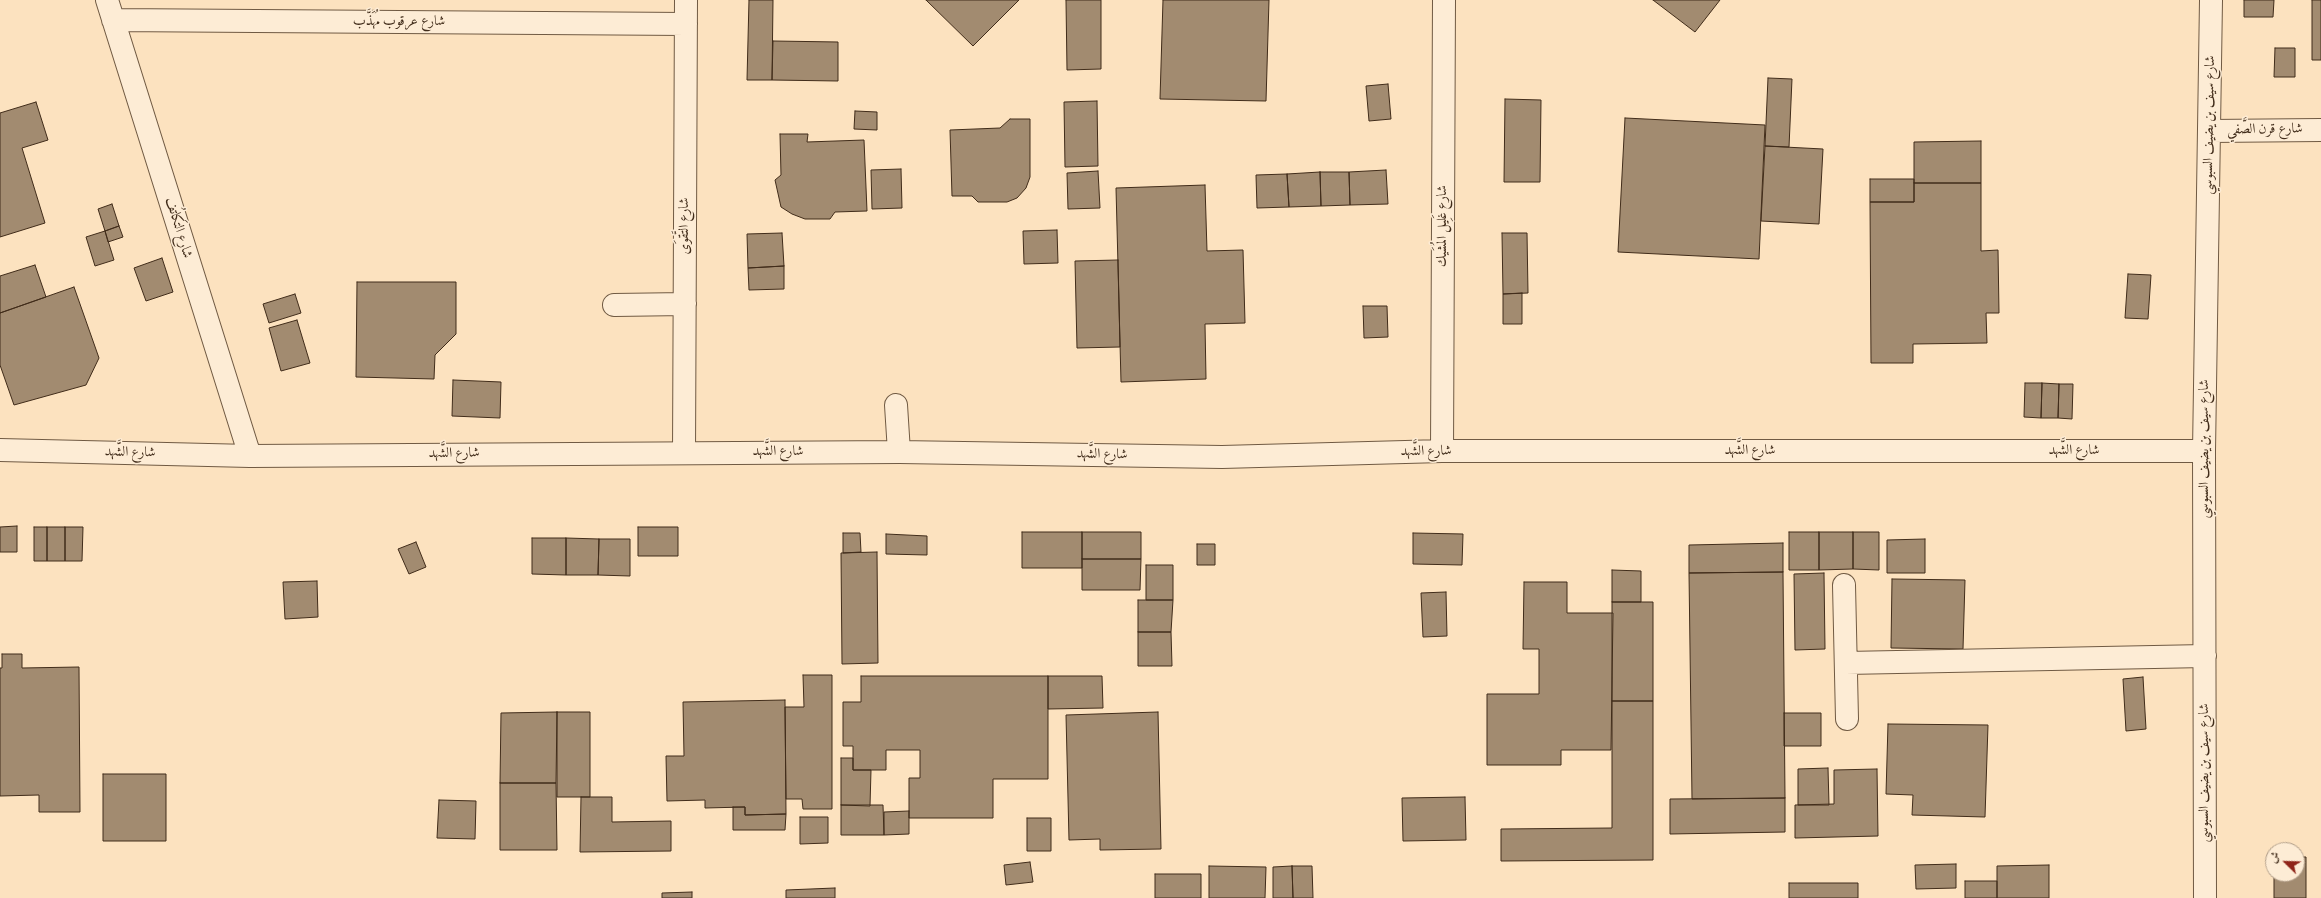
<!DOCTYPE html>
<html>
<head>
<meta charset="utf-8">
<style>
  body { margin:0 }
  #map { position:relative; width:2321px; height:898px; overflow:hidden; background:#fce2bf; font-family:"IM FELL DW Pica",Amiri,serif }
  canvas { display:block }
  .north { position:absolute; left:2265px; top:842px; width:40px; height:40px; box-sizing:border-box; background:#fdecd5; border:1px solid #b29f8a; border-radius:50%; rotate:293deg; font-size:11px; font-weight:700; line-height:16px; text-align:center; color:#412c1a }
  .north::after { content:''; display:block; margin:auto; width:14px; height:18px; background:#8f2418; clip-path:polygon(50% 0,100% 100%,50% 72%,0 100%) }
</style>
</head>
<body>
<div id="map">
<canvas width="2321" height="898"></canvas>
<div class="north">ش</div>
</div>
<script>
const c = document.querySelector('canvas').getContext('2d');
c.lineJoin = 'round';
function fillPath(path, color) { c.fillStyle = color; c.fill(path, 'evenodd'); }
const shape = rows => new Path2D(rows.map(r => 'M' + r).join(''));
function trace(path, color, width, dash) { c.strokeStyle = color; c.lineWidth = width; c.lineCap = dash ? 'butt' : 'round'; c.setLineDash(dash || []); c.stroke(path); }
function write(font, color, halo, rows, align = 'center') {
  c.font = font + ' "IM FELL DW Pica",Amiri,serif'; c.lineWidth = 3; c.setLineDash([]); c.textBaseline = 'middle'; c.strokeStyle = halo; c.fillStyle = color; for (const [text, x, y, turn = 0] of rows) {
    c.save(); c.translate(x, y); c.rotate((+turn || 0) * Math.PI / 180); c.textAlign = isNaN(turn) ? turn : align; if (halo) c.strokeText(text, 0, 0); c.fillText(text, 0, 0); c.restore();
  }
}
const building = shape([
  [749,0,773,0,772,80,747,80,749,0],
  [926,0,1019,0,973,46,926,0],
  [1066,0,1101,0,1101,69,1067,70,1066,0],
  [1163,0,1269,0,1266,101,1160,99,1163,0],
  [1653,0,1720,0,1695,32,1653,0],
  [2244,0,2274,0,2273,17,2244,17,2244,0],
  [2312,0,2321,0,2321,60,2312,60,2312,0],
  [773,41,838,42,838,81,772,80,773,41],
  [2275,48,2295,48,2295,77,2274,77,2275,48],
  [1768,78,1792,79,1789,147,1765,146,1768,78],
  [1388,84,1391,119,1369,121,1366,86,1388,84],
  [1505,99,1541,100,1540,182,1504,182,1505,99],
  [1097,101,1098,166,1065,167,1064,102,1097,101],
  [36,102,48,140,22,148,45,223,0,237,0,113,36,102],
  [855,111,877,112,877,130,854,129,855,111],
  [1625,118,1765,125,1759,259,1618,252,1625,118],
  [1010,119,1030,119,1030,177,1026,188,1017,198,1007,202,978,202,972,196,952,196,950,130,1000,128,1010,119],
  [780,134,808,134,807,142,864,140,867,211,835,212,830,219,805,219,792,214,781,207,775,180,781,175,780,134],
  [1981,141,1981,183,1914,183,1914,142,1981,141],
  [1765,146,1823,149,1819,224,1761,221,1765,146],
  [901,169,902,208,872,209,871,170,901,169],
  [1386,170,1388,204,1350,205,1349,172,1386,170],
  [1098,171,1100,208,1068,209,1067,173,1098,171],
  [1320,172,1349,172,1350,205,1321,206,1320,172],
  [1320,172,1321,206,1289,207,1287,174,1320,172],
  [1287,174,1289,207,1257,208,1256,175,1287,174],
  [1870,179,1914,179,1914,202,1870,202,1870,179],
  [1914,183,1981,183,1981,251,1998,250,1999,313,1986,313,1987,343,1913,344,1913,363,1871,363,1870,202,1914,202,1914,183],
  [1205,185,1207,251,1243,250,1245,323,1205,324,1206,379,1121,382,1116,188,1205,185],
  [112,204,119,226,105,231,98,209,112,204],
  [119,226,123,237,108,242,105,231,119,226],
  [1057,230,1058,263,1024,264,1023,231,1057,230],
  [105,231,114,260,95,266,86,237,105,231],
  [782,233,784,266,748,268,747,234,782,233],
  [1502,233,1527,233,1528,293,1503,294,1502,233],
  [162,258,173,292,146,301,134,268,162,258],
  [1118,260,1120,347,1077,348,1075,261,1118,260],
  [35,265,46,297,0,313,0,276,35,265],
  [784,266,784,289,749,290,748,268,784,266],
  [2128,274,2151,275,2148,319,2125,318,2128,274],
  [357,282,456,282,456,334,435,355,434,379,356,377,357,282],
  [74,287,99,358,86,385,14,405,0,365,0,313,74,287],
  [1522,293,1522,324,1503,324,1503,294,1522,293],
  [295,294,301,313,269,323,263,304,295,294],
  [1363,306,1387,306,1388,337,1364,338,1363,306],
  [297,320,310,363,281,371,269,328,297,320],
  [453,380,501,382,500,418,452,416,453,380],
  [2025,383,2042,383,2041,418,2024,417,2025,383],
  [2042,383,2059,384,2058,418,2041,418,2042,383],
  [2059,384,2073,384,2072,419,2058,418,2059,384],
  [17,526,17,552,0,552,0,527,17,526],
  [34,527,47,527,47,561,34,561,34,527],
  [47,527,65,527,65,561,47,561,47,527],
  [65,527,83,527,82,561,65,561,65,527],
  [638,527,678,527,678,556,638,556,638,527],
  [1022,532,1082,532,1082,568,1022,568,1022,532],
  [1082,532,1141,532,1141,559,1082,559,1082,532],
  [1789,532,1819,532,1819,570,1789,570,1789,532],
  [1819,532,1853,532,1853,569,1819,570,1819,532],
  [1853,532,1879,532,1879,570,1853,569,1853,532],
  [843,533,860,533,861,552,843,553,843,533],
  [1413,533,1463,534,1462,565,1413,564,1413,533],
  [886,534,927,536,927,555,886,554,886,534],
  [532,538,566,538,566,575,532,574,532,538],
  [566,538,599,539,598,575,566,575,566,538],
  [599,539,630,539,630,576,598,575,599,539],
  [1925,539,1925,573,1887,573,1887,540,1925,539],
  [416,542,426,567,409,574,398,549,416,542],
  [1783,543,1783,572,1689,573,1689,545,1783,543],
  [1197,544,1215,544,1215,565,1197,565,1197,544],
  [877,552,878,663,842,664,841,553,877,552],
  [1082,559,1141,559,1140,590,1082,590,1082,559],
  [1146,565,1173,565,1173,600,1146,600,1146,565],
  [1612,570,1641,571,1641,602,1612,602,1612,570],
  [1783,572,1785,798,1692,799,1689,573,1783,572],
  [1824,573,1825,649,1795,650,1794,574,1824,573],
  [1892,579,1965,580,1963,649,1891,648,1892,579],
  [317,581,318,617,285,619,283,582,317,581],
  [1524,582,1567,582,1567,613,1613,613,1611,750,1561,750,1561,765,1487,765,1487,694,1539,694,1539,649,1523,649,1524,582],
  [1446,592,1447,636,1423,637,1421,593,1446,592],
  [1138,600,1173,600,1171,632,1138,632,1138,600],
  [1612,602,1653,602,1653,701,1612,701,1612,602],
  [1138,632,1171,632,1172,666,1138,666,1138,632],
  [2,654,22,654,22,668,79,667,80,812,39,812,39,795,0,796,0,668,2,668,2,654],
  [803,675,832,675,832,809,803,809,802,799,786,799,785,707,804,707,803,675],
  [861,676,1048,676,1048,779,993,779,993,818,909,818,909,778,920,778,920,750,886,750,886,770,853,770,853,746,843,746,843,702,861,702,861,676],
  [1048,676,1102,676,1103,708,1048,709,1048,676],
  [2143,677,2146,729,2126,731,2123,679,2143,677],
  [785,700,786,814,745,815,745,807,705,808,705,800,667,801,666,756,684,756,683,702,785,700],
  [1612,701,1653,701,1653,860,1501,861,1501,829,1612,828,1612,701],
  [557,712,556,783,500,783,501,713,557,712],
  [557,712,590,712,590,797,557,797,557,712],
  [1158,712,1161,849,1100,850,1100,839,1069,840,1066,715,1158,712],
  [1784,713,1821,713,1821,746,1784,746,1784,713],
  [1888,724,1988,725,1985,817,1912,815,1913,795,1886,794,1888,724],
  [841,758,853,758,853,770,871,770,870,806,841,805,841,758],
  [1828,768,1829,805,1798,805,1798,769,1828,768],
  [1877,769,1878,836,1795,838,1795,805,1834,804,1834,770,1877,769],
  [103,774,166,774,166,841,103,841,103,774],
  [500,783,556,783,557,850,500,850,500,783],
  [581,797,612,797,612,822,671,821,671,851,580,852,581,797],
  [1465,797,1466,840,1403,841,1402,798,1465,797],
  [1785,798,1785,832,1670,834,1670,799,1785,798],
  [439,800,476,801,475,839,437,838,439,800],
  [841,805,883,805,884,835,841,835,841,805],
  [733,807,745,807,745,815,786,814,785,830,733,830,733,807],
  [909,811,909,834,884,835,884,812,909,811],
  [800,817,828,817,828,843,800,844,800,817],
  [1027,818,1051,818,1051,851,1027,851,1027,818],
  [2297,857,2306,857,2306,898,2274,898,2274,874,2297,874,2297,857],
  [1030,862,1033,882,1006,885,1004,865,1030,862],
  [1956,864,1956,888,1916,889,1915,865,1956,864],
  [2049,865,2049,898,1997,898,1997,866,2049,865],
  [1209,866,1266,867,1265,898,1209,898,1209,866],
  [1292,866,1312,866,1313,898,1293,898,1292,866],
  [1292,866,1293,898,1273,898,1273,867,1292,866],
  [1155,874,1201,874,1201,898,1155,898,1155,874],
  [1965,881,1997,881,1997,898,1965,898,1965,881],
  [1789,883,1858,883,1858,898,1789,898,1789,883],
  [835,888,835,898,786,898,786,890,835,888],
  [692,892,692,898,662,898,662,893,692,892]
]);
fillPath(building, '#a28b70');
trace(building, '#412c1a', 1);
const minor = shape([
  [107,0,250,456],
  [113,20,686,24],
  [2210,131,2321,130],
  [614,305,685,304],
  [896,405,899,452],
  [0,450,250,456,899,452,1222,457,1442,451,2204,451],
  [1442,451,1444,0],
  [684,452,686,0],
  [1844,585,1847,719],
  [1846,663,2205,656],
  [2205,898,2204,451,2211,0]
]);
trace(minor, '#705a43', 24);
trace(minor, '#fdecd5', 22);
write('14px', '#412c1a', '#fdecd5', [
  ["شارع عرقوب مُهَذَّب",399,22],
  ["شارع سيف بن يضيف السبوسي",2210,125,-89],
  ["شارع قرن الصَّفي",2265,130,-1],
  ["شارع التَّقوَى",685,226,-90],
  ["شارع غَلِيل المُشَيك",1443,226,-90],
  ["شارع التَكاتُف",178,228,73],
  ["شارع سيف بن يضيف السبوسي",2205,449,-90],
  ["شارع الشَّهد",1750,451],
  ["شارع الشَّهد",2074,451],
  ["شارع الشَّهد",778,452],
  ["شارع الشَّهد",1426,452,-1],
  ["شارع الشَّهد",130,453,1],
  ["شارع الشَّهد",454,454,-1],
  ["شارع الشَّهد",1102,455,1],
  ["شارع سيف بن يضيف السبوسي",2205,773,-90]
]);
</script>
</body>
</html>
